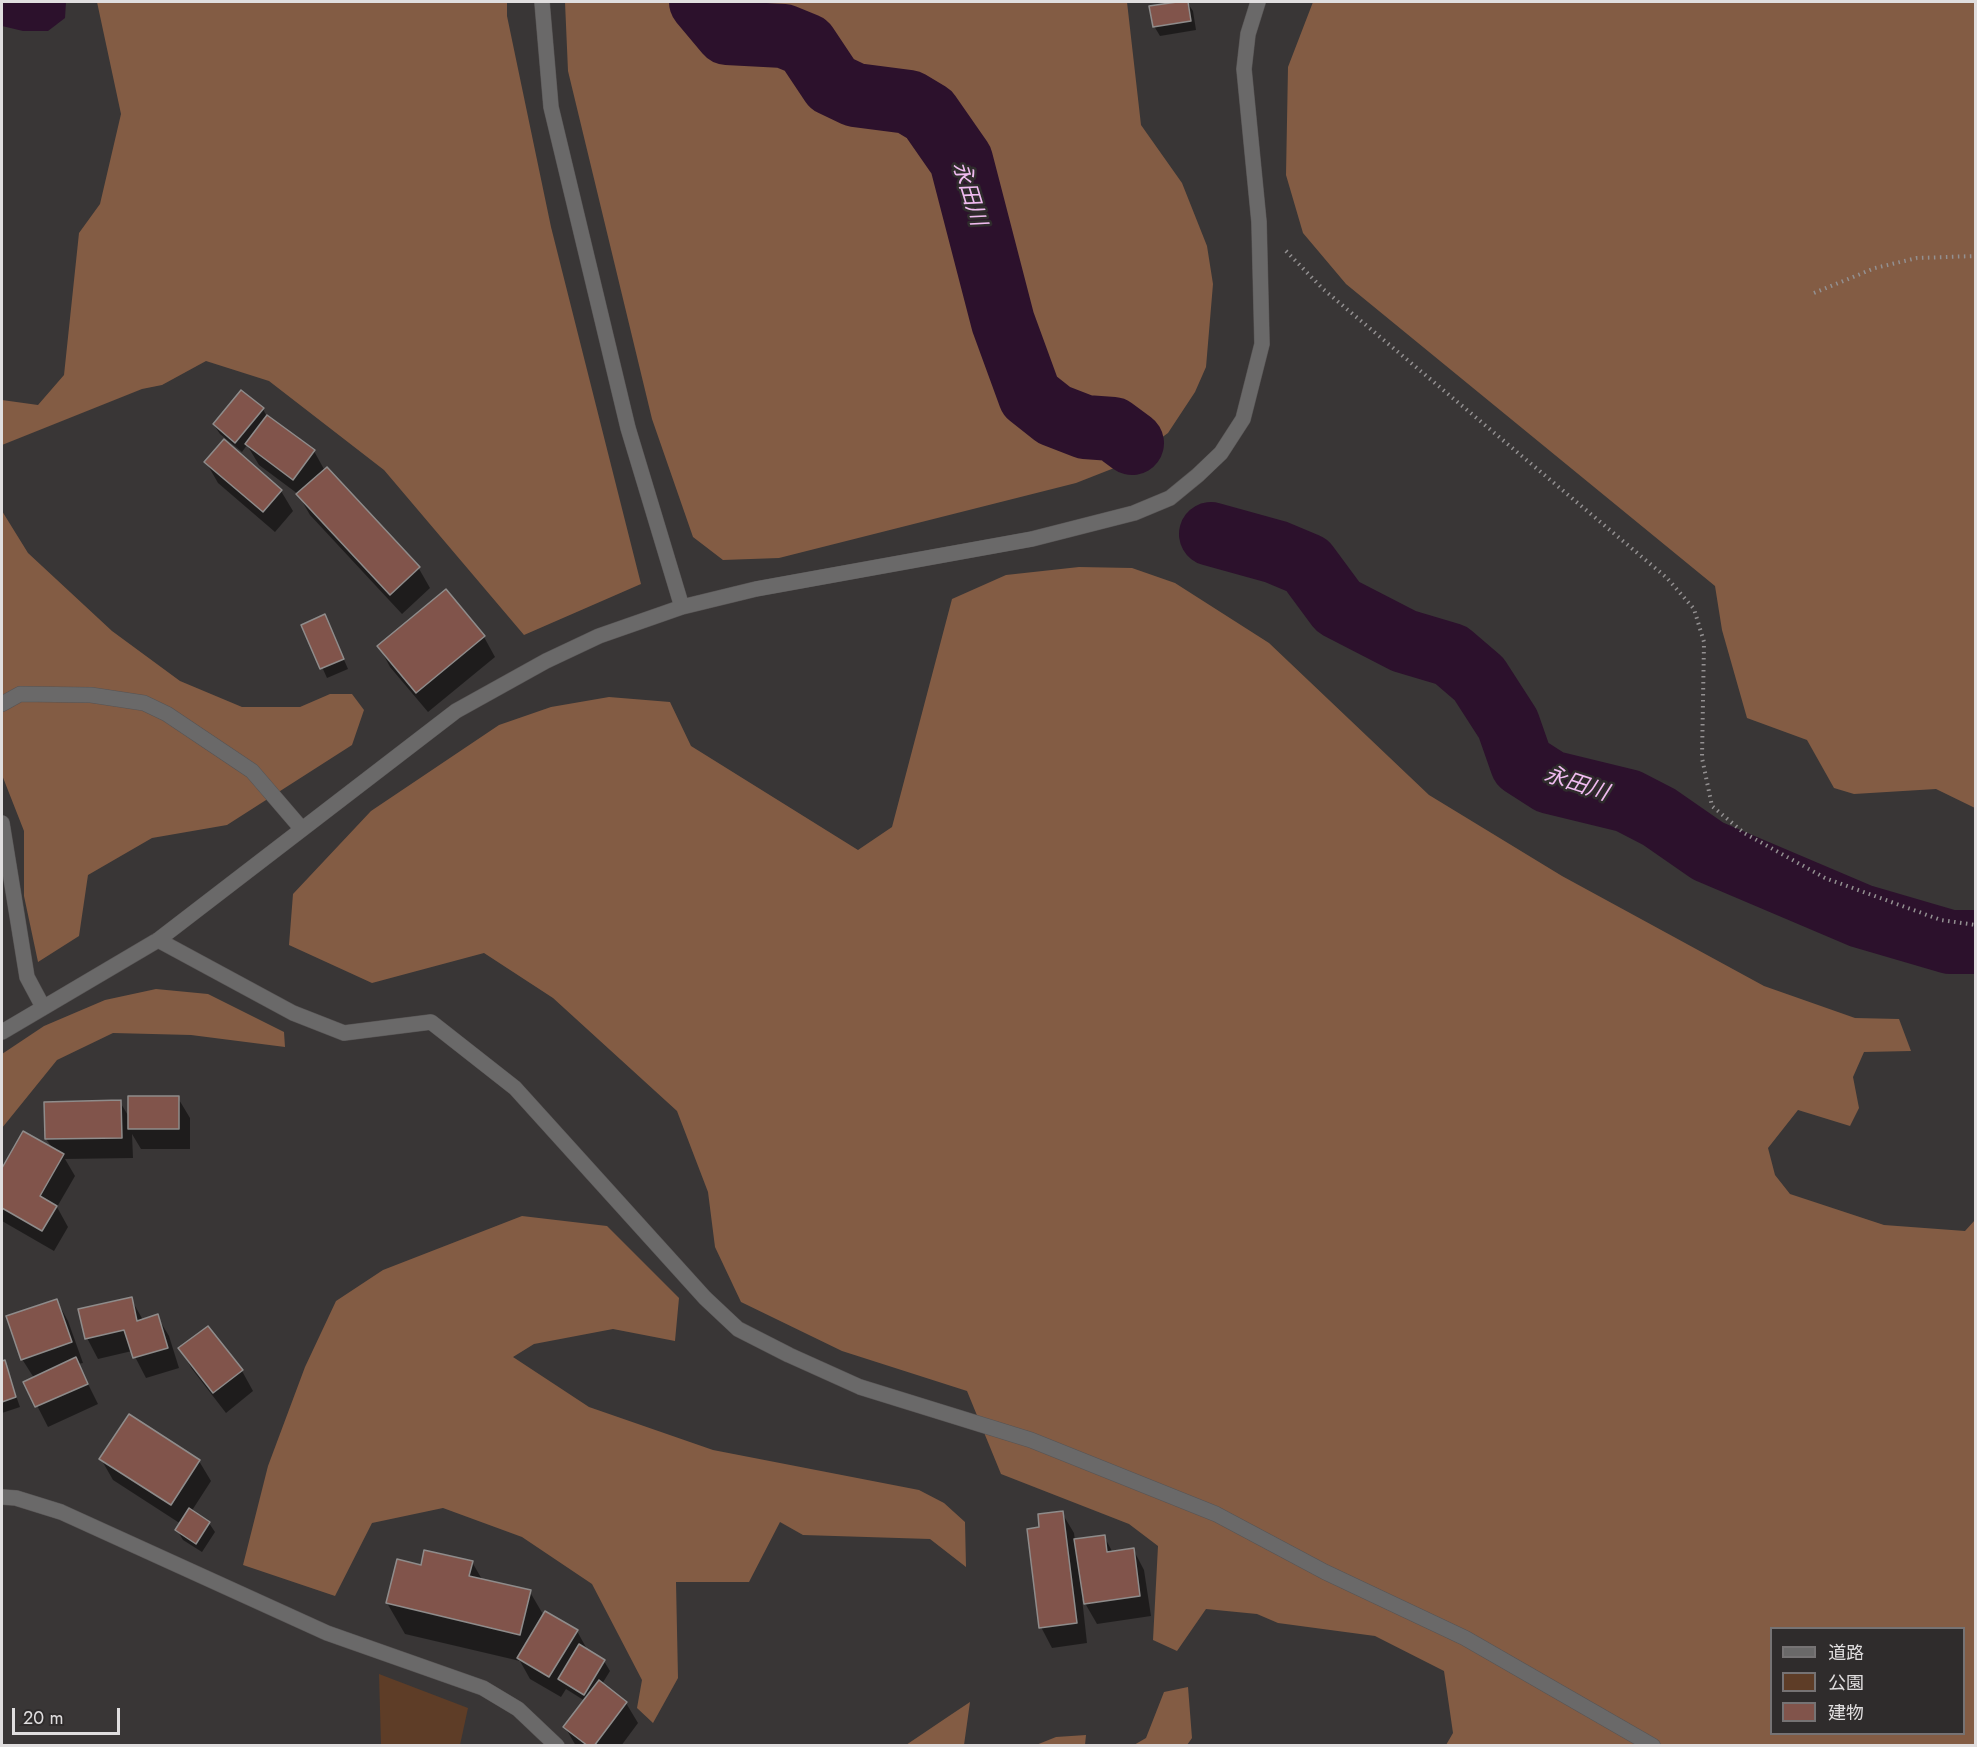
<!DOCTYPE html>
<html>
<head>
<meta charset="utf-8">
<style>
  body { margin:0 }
  #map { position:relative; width:1977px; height:1747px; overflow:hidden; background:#393636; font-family:Jost,"Noto Sans JP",sans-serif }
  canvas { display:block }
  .frame { position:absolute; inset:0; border:3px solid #e0dedf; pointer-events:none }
  .legend { position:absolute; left:1770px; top:1627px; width:195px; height:108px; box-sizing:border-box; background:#2f2c2c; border:2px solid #767374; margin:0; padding:8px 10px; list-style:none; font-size:18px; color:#e0dedf }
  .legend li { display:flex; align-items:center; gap:12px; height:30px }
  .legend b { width:30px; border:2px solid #767374 }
  .scale { position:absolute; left:12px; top:1708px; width:108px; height:27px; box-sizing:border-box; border:3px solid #e0dedf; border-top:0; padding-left:8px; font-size:18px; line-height:21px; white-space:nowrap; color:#e0dedf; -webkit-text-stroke:4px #2f2c2c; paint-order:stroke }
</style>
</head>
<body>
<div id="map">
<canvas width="1977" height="1747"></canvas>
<div class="frame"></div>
<ul class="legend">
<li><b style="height:8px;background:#6a6969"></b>道路</li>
<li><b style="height:16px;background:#5e3d27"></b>公園</li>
<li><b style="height:16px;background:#81544b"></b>建物</li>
</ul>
<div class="scale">20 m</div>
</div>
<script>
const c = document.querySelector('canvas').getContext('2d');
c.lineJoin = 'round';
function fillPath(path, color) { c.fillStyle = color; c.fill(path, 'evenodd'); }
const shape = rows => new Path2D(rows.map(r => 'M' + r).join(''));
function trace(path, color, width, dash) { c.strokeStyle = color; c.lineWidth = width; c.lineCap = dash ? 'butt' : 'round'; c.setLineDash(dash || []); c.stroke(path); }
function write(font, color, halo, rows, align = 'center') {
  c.font = font + ' Jost,"Noto Sans JP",sans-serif'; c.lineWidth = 5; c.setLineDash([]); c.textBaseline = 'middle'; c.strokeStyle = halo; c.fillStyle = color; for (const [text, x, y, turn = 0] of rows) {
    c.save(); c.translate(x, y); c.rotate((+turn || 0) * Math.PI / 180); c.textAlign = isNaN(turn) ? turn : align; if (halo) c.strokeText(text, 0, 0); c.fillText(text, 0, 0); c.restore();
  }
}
fillPath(shape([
  [379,1674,468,1708,460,1745,381,1745]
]), '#5e3d27');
fillPath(shape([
  [97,2,507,2,507,16,551,227,641,584,524,635,384,470,269,381,206,361,162,385,142,389,2,445,2,400,38,405,64,375,79,233,100,204,121,114],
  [565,2,1127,2,1141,125,1182,183,1207,246,1213,284,1206,367,1195,392,1168,433,1127,463,1076,483,779,558,723,560,693,537,652,419,568,71],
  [1313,2,1975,2,1975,808,1936,789,1854,794,1834,788,1807,740,1747,718,1722,630,1715,586,1346,284,1303,233,1286,175,1288,67],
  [2,511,28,553,112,631,180,681,242,707,300,707,330,694,352,694,364,710,352,745,227,825,152,838,88,875,79,936,38,962,24,896,24,831,2,775],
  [1079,567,1132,568,1175,583,1269,643,1429,795,1562,876,1764,986,1855,1018,1899,1019,1911,1051,1864,1052,1853,1077,1859,1108,1850,1126,1798,1110,1768,1148,1775,1175,1790,1194,1884,1225,1965,1231,1975,1220,1975,1745,1446,1745,1453,1733,1444,1671,1375,1636,1278,1623,1257,1614,1206,1609,1177,1651,1153,1640,1158,1546,1129,1524,1001,1474,967,1391,842,1351,741,1302,715,1247,708,1192,677,1111,553,998,484,953,372,983,289,945,293,894,371,811,499,725,551,707,609,697,670,702,691,746,858,850,892,827,952,599,1006,575],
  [1772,1628,1964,1628,1964,1734,1772,1734],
  [156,989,208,994,284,1032,285,1047,191,1035,113,1033,57,1060,2,1128,2,1054,44,1026,105,1000],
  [522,1216,607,1226,679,1298,675,1341,613,1329,534,1344,513,1357,589,1407,713,1450,919,1490,944,1503,965,1522,966,1567,930,1539,803,1535,780,1522,749,1582,676,1582,678,1678,653,1723,637,1708,642,1680,592,1584,522,1537,443,1508,372,1523,335,1596,243,1565,268,1466,305,1367,336,1301,383,1270],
  [1188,1687,1192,1738,1187,1745,1134,1745,1146,1738,1164,1692],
  [970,1702,964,1745,906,1745,949,1716],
  [1086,1735,1085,1745,1036,1745,1056,1737]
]), '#835c44');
fillPath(shape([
  [2,2,66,2,65,18,48,31,23,31,2,26]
]), '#2c112c');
fillPath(shape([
  [1187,2,1193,11,1196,30,1160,36,1154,26,1151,7],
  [263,409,267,417,314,451,325,471,418,567,430,588,402,614,310,515,298,494,259,465,247,445,242,452,220,434,214,425],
  [224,441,281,491,293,511,275,532,218,483,206,462],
  [325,616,348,669,327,678,303,625],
  [484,637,495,657,428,712,390,667,379,646],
  [178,1098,190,1118,190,1149,141,1149,132,1134,133,1158,65,1159,75,1176,57,1207,68,1227,54,1251,2,1221,2,1171,24,1133,53,1149,46,1139,120,1102,129,1117],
  [131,1299,143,1320,157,1316,169,1336,179,1368,146,1378,132,1351,98,1359,87,1338],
  [57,1301,68,1321,83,1363,78,1364,98,1404,48,1427,25,1382,34,1378,22,1359],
  [180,1349,242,1371,253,1391,226,1413,192,1369],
  [4,1362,20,1407,2,1413,2,1363],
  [101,1459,199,1461,211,1481,191,1512,209,1523,215,1532,202,1552,183,1540,177,1530,181,1524,113,1480],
  [1062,1513,1074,1533,1075,1541,1104,1536,1113,1553,1133,1549,1144,1570,1151,1616,1097,1624,1082,1598,1087,1643,1052,1648,1041,1627,1041,1529],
  [472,1562,483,1581,530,1592,544,1616,577,1631,588,1651,604,1661,610,1671,602,1684,626,1703,638,1723,621,1746,576,1746,565,1727,585,1701,566,1689,561,1697,530,1679,520,1661,405,1634,387,1603,422,1566]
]), '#0007');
trace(shape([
  [701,2,727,33,784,36,806,45,832,84,855,95,909,102,929,114,961,160,1003,322,1030,396,1054,415,1085,427,1113,429,1132,443],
  [1211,534,1276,552,1307,565,1338,607,1404,641,1451,655,1479,679,1508,724,1522,764,1550,782,1628,801,1659,817,1708,851,1861,916,1950,942,1976,942]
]), '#2c112c', 64);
const building = shape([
  [1177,2,1188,2,1191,21,1153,27,1149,6,1177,2],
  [241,390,264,408,235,443,213,424,241,390],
  [267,415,315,450,293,480,245,444,267,415],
  [224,439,282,490,263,512,204,462,224,439],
  [327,467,420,567,390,595,296,494,327,467],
  [446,589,485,636,416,693,377,646,446,589],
  [325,614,344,659,320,669,301,625,325,614],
  [128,1096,179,1096,179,1129,128,1129,128,1096],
  [121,1100,122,1138,45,1139,44,1102,121,1100],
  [23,1131,64,1154,40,1196,57,1206,42,1231,2,1208,2,1168,23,1131],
  [132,1297,137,1321,158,1314,168,1348,133,1358,124,1330,85,1339,78,1309,132,1297],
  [57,1299,72,1342,21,1360,6,1316,57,1299],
  [208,1326,243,1370,213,1393,178,1348,208,1326],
  [76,1357,88,1384,35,1407,23,1382,76,1357],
  [5,1360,16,1397,2,1402,2,1361,5,1360],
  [129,1414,200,1460,171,1505,99,1459,129,1414],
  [189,1508,210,1522,196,1544,175,1530,189,1508],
  [1063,1511,1077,1623,1039,1628,1027,1529,1039,1527,1038,1514,1063,1511],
  [1105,1535,1107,1552,1134,1548,1140,1596,1084,1604,1074,1539,1105,1535],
  [424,1550,473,1561,469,1576,531,1590,520,1635,386,1603,397,1559,421,1565,424,1550],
  [545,1611,578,1630,549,1677,517,1658,545,1611],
  [579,1644,605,1660,584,1695,558,1679,579,1644],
  [599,1680,627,1702,594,1746,588,1746,563,1727,599,1680]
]);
fillPath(building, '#81544b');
trace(building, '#8f8c8b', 1.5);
const minor = shape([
  [542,2,551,107,628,428,682,607],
  [2,704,20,694,91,695,144,703,167,714,252,771,301,828],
  [2,823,27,977,43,1007],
  [158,940,293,1013,344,1033,431,1022,515,1088,705,1298,738,1329,789,1355,860,1387,1031,1440,1216,1514,1325,1572,1465,1638,1653,1746],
  [2,1032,158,940,456,711,546,661,599,636,682,607,756,589,1032,539,1134,513,1170,498,1198,475,1221,453,1243,419,1262,344,1259,222,1244,69,1248,34,1258,2],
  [2,1497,16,1498,61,1512,327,1633,483,1688,518,1709,557,1746]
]);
trace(minor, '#575454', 16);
trace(shape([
  [1286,251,1323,289,1667,578,1694,609,1704,642,1702,758,1712,806,1744,833,1825,878,1941,920,1976,925],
  [1814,293,1875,268,1917,258,1976,256]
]), '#939091', 4, [1.5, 4.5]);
trace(minor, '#6a6969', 15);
write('italic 22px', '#f0bbf0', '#2f2c2c', [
  ["永田川",968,194,73],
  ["永田川",1576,785,18]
]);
</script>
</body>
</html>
